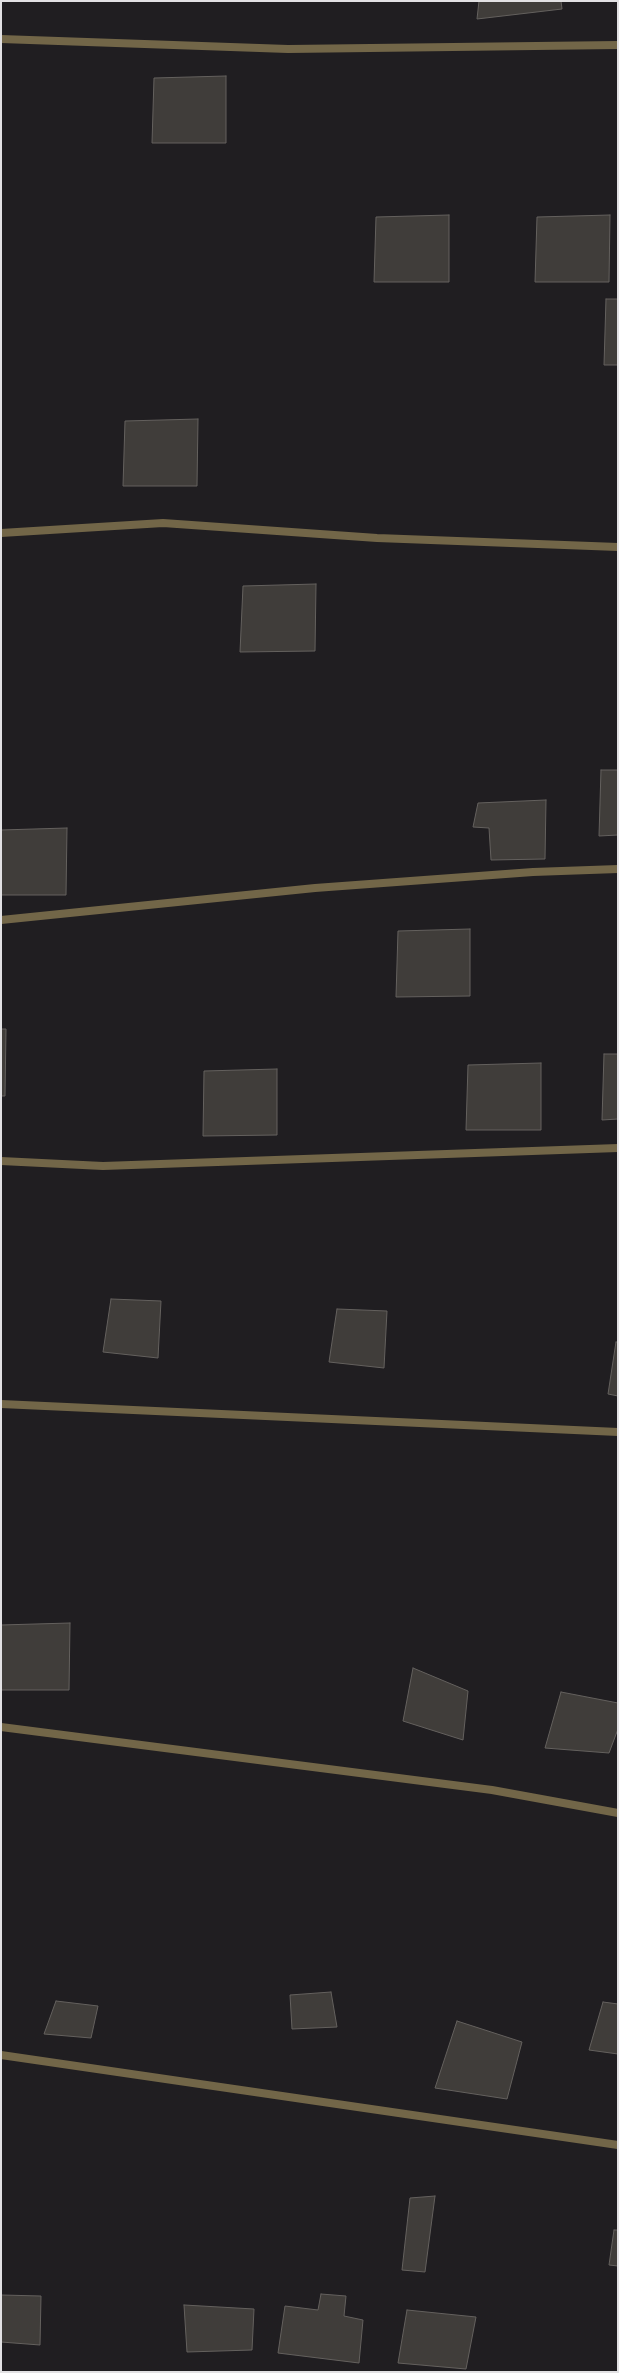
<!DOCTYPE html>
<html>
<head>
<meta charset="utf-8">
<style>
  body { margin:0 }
  #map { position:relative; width:619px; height:2373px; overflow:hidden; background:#201e21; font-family:"Public Sans",sans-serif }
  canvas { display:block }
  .frame { position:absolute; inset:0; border:2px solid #e2e1e3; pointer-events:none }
</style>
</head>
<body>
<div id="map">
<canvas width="619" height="2373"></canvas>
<div class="frame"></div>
</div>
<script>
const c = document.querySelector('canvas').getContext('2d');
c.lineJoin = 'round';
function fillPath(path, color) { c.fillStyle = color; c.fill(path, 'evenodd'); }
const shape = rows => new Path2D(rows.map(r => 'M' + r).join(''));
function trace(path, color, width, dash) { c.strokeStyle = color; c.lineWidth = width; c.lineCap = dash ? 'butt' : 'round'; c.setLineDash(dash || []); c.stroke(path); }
const building = shape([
  [479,1,561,1,562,9,477,19,479,1],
  [226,76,226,143,152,143,154,78,226,76],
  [449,215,449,282,374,282,376,217,449,215],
  [610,215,609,282,535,282,537,217,610,215],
  [606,299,618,299,618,365,604,365,606,299],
  [198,419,197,486,123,486,125,421,198,419],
  [316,584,315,651,240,652,243,586,316,584],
  [601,770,618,770,618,835,599,836,601,770],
  [546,800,545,859,491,860,489,828,473,827,478,803,546,800],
  [67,828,66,895,1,895,1,830,67,828],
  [470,929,470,996,396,997,398,931,470,929],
  [1,1029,6,1029,5,1096,1,1096,1,1029],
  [604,1054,618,1054,618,1119,602,1120,604,1054],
  [541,1063,541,1130,466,1130,468,1065,541,1063],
  [277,1069,277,1135,203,1136,204,1071,277,1069],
  [111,1299,161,1301,158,1358,103,1352,111,1299],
  [337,1309,387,1311,384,1368,329,1362,337,1309],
  [616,1342,618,1342,618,1396,608,1394,616,1342],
  [70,1623,69,1690,1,1690,1,1625,70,1623],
  [413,1668,468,1691,463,1740,403,1721,413,1668],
  [561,1692,618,1703,618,1729,609,1753,545,1748,561,1692],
  [331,1992,337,2027,292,2029,290,1995,331,1992],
  [56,2001,98,2006,91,2038,44,2034,56,2001],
  [603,2002,618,2004,618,2054,589,2050,603,2002],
  [457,2021,522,2042,507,2099,435,2088,457,2021],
  [435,2196,425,2272,402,2270,410,2198,435,2196],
  [614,2230,618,2230,618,2266,609,2265,614,2230],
  [321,2294,346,2296,344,2316,363,2320,359,2363,278,2353,285,2306,318,2310,321,2294],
  [1,2295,41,2296,40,2345,1,2342,1,2295],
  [184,2305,254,2309,252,2350,187,2352,184,2305],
  [407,2310,476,2317,466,2369,398,2363,407,2310]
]);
fillPath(building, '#403d3a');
trace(building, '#64615e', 1);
trace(shape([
  [1,39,288,49,618,45],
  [1,533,163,523,377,538,618,547],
  [1,920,315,888,533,872,618,869],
  [1,1161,103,1166,618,1148],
  [1,1404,618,1432],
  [1,1727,492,1790,618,1813],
  [1,2055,618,2145]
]), '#726648', 8);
</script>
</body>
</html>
